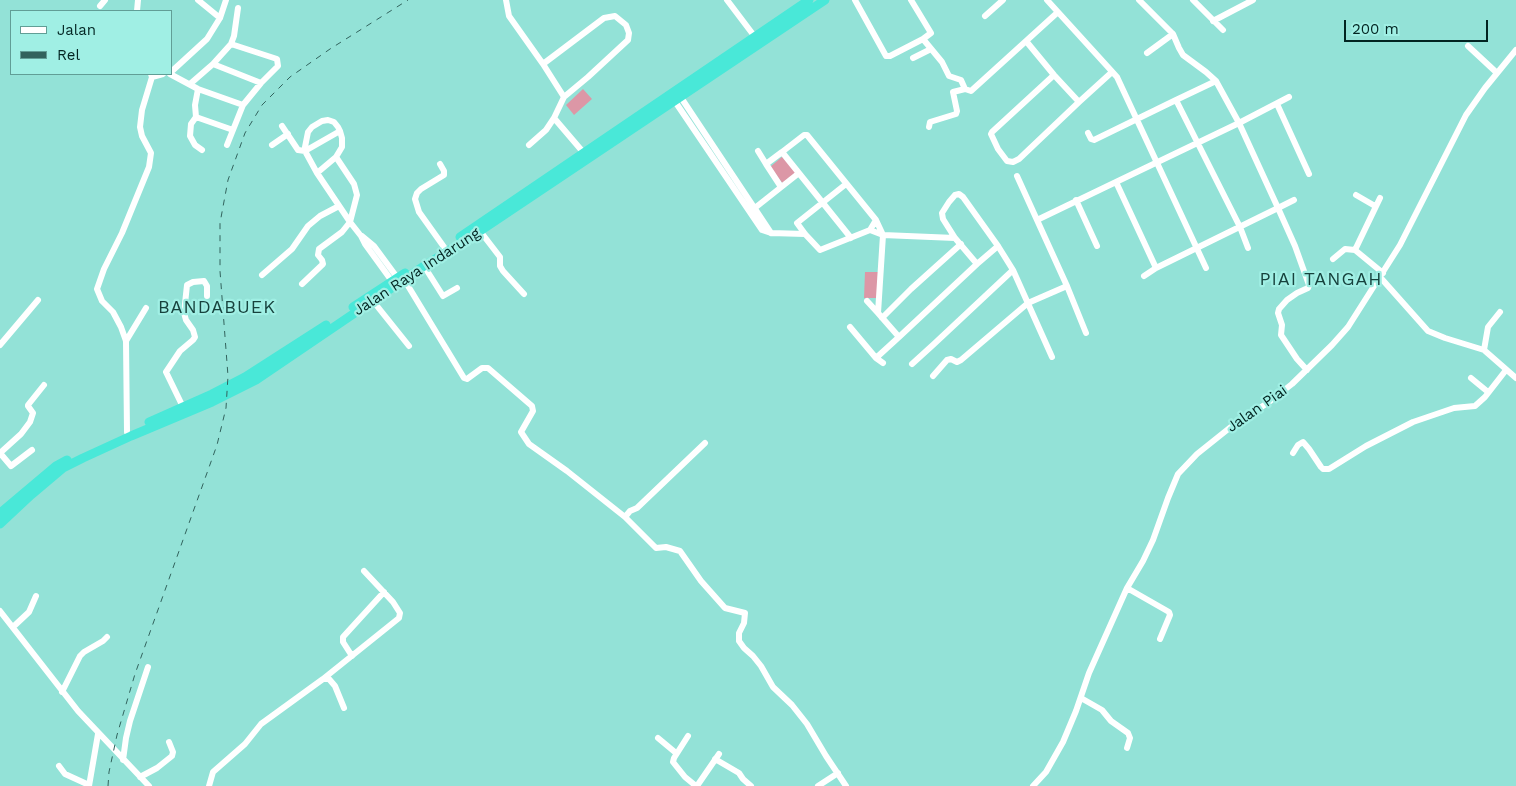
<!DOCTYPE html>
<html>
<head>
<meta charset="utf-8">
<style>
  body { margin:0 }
  #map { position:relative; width:1516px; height:786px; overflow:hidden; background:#93e2d7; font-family:"Work Sans",sans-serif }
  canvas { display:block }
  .legend { position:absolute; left:10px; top:10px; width:162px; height:65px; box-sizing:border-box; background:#a0efe4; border:1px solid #619e96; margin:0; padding:6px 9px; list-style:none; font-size:15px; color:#022421 }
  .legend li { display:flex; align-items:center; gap:10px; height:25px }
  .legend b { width:25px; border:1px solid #619e96 }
  .scale { position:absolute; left:1344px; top:20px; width:144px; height:22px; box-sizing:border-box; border:2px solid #022421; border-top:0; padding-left:6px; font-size:15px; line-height:18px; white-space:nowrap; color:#022421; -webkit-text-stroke:4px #a0efe4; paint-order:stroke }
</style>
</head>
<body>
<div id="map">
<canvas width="1516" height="786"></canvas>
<ul class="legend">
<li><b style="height:6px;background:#fff"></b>Jalan</li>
<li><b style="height:6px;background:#32635d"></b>Rel</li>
</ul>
<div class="scale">200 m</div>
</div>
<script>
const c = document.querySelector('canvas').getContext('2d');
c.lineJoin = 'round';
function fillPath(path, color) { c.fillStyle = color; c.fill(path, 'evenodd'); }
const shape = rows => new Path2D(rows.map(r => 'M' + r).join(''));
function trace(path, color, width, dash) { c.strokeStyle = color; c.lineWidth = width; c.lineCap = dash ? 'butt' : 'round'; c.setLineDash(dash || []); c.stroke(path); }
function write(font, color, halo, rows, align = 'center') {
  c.font = font + ' "Work Sans",sans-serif'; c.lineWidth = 4.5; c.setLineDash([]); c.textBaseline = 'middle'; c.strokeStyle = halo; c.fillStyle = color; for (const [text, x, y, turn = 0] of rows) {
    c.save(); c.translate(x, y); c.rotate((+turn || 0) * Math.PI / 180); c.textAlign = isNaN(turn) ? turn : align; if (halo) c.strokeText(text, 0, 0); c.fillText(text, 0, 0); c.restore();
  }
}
fillPath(shape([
  [583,89,592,99,574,115,566,105],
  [783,156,796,173,783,184,770,167],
  [865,272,878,272,877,298,864,298]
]), '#dc97a6');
trace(shape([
  [198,0,220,18],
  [506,0,509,16,543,64,564,97,554,118,583,152],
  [727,0,755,37],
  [855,0,886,56,890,56,923,39,942,62,949,76,961,80,965,89,953,92,957,111,956,114,930,122,929,127],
  [911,0,931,33,923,39],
  [1047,0,1117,77,1206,268],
  [1139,0,1173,34,1179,48,1183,55,1206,72,1216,81,1239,123,1278,208,1156,268,1116,182,1239,123,1289,97],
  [1193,0,1223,30],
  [100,6,105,0],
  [137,11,138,0],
  [985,16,1003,0],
  [1213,21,1253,0],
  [1026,41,1054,75,1079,102,1112,72],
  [231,44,277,59,278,66,261,83],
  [1468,46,1497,73],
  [1147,53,1173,34],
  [913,58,931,49],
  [543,64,604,18,615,16,626,25,629,33,628,40,588,77,564,97],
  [171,72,207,39,220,18,226,0],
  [170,74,198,89,243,105,261,83,213,64],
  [1054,75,992,132,991,134,998,149,1007,161,1013,162,1019,159,1079,102],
  [152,77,163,74],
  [1216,81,1176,100,1240,227,1248,248],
  [190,84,213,64,231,44,234,36,238,8],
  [965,89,971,91,1058,12],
  [680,96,771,233],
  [674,100,762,230,771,233,805,234],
  [1277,104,1309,174],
  [196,117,195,105,198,89],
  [282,126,298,150,305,151,317,173,350,222,361,236,365,244,394,284],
  [1088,133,1091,139,1094,140,1176,100],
  [227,145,243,105],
  [272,145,288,134],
  [529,145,546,130,554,118],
  [202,150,195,145,190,136,191,124,196,117,233,130],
  [758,151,766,164],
  [782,152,804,135,807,135,876,220,870,230,820,250,805,234,797,223,846,184],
  [336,157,342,147,342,138,340,131,338,127,334,122,328,120,322,121,312,127,308,132,305,147,305,151,340,131],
  [440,164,444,171,444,175,421,189,417,193,415,199,419,212,444,247],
  [1017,176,1037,220],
  [781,187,766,164,782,152,851,238],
  [1356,195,1375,206],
  [1076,200,1097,246],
  [1294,200,1278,208,1295,246,1309,285,1308,288,1297,293,1287,300,1279,309,1278,313,1282,325,1281,335,1297,359,1307,370],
  [751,211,799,173],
  [870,230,883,235,876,220],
  [480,231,500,257,500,266,503,271,524,294],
  [883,235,955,238,977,264,899,337,878,313,883,235],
  [362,236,374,246,399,280],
  [955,238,943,219,942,213,949,202,955,195,959,194,963,197,998,246,1013,270],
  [1355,250,1383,273],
  [1333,259,1345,249,1355,250,1380,198],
  [977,264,998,246],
  [424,266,443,296,457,288],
  [262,275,292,249,308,226,320,216,339,206],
  [402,276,464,378,467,379,482,368,488,368,532,406,533,411,521,432,529,444,567,471,625,517,656,548,666,547,680,551,701,581,725,608,745,613,744,623,739,633,739,641,744,648,753,656,761,666,773,687,792,705,807,724,826,756,846,786],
  [1144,276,1156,268],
  [1380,277,1428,331,1445,338,1484,350,1516,378],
  [302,284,323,264,322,260,318,255,319,249,342,232,350,222,357,195,354,184,336,157,317,173],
  [373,301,409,346],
  [867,301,878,313],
  [882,318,911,289,961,244],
  [850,327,876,358,883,363],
  [1086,333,1067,286,1037,220,1116,182],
  [126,341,146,308],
  [0,345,38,300],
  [1484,350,1488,327,1500,312],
  [876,358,899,337],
  [912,364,934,344,1013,270,1052,357],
  [933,376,947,360,951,359,957,362,961,360,1028,303,1067,286],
  [1471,378,1488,392],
  [183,407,166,372,180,351,193,340,195,337,193,330,186,320,184,313,187,285,193,282,204,281,207,286,207,296],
  [127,432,126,341,121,327,113,312,102,301,97,289,104,269,122,233,149,167,151,153,142,136,140,127,142,110,152,77,151,74],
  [32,450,11,466,0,453,21,434,30,422,33,413,28,406,28,405,44,385],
  [1293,453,1298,445,1303,442,1309,449,1321,467,1323,469,1329,469,1366,446,1413,422,1454,408,1475,406,1485,397,1506,370],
  [625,517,630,511,637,508,705,443],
  [1127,588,1169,612,1170,615,1160,639],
  [0,611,78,711,149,786],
  [13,627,29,612,36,596],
  [352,656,343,642,343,637,384,592],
  [323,679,399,618,400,613,393,602,364,571],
  [62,692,80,656,84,652,103,641,107,637],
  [1081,698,1102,710,1111,721,1128,733,1130,738,1127,748],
  [688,736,674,758,673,762,685,777,696,786],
  [658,738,676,753],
  [715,759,739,773,743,779,751,786],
  [123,760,126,738,130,721,148,667],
  [59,766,65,774,89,785],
  [140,777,157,768,172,756,173,752,169,742],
  [89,786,98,734],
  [209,786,213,772,245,744,261,724,323,679,329,679,335,686,344,708],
  [697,786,719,754],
  [818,786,838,773],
  [1033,786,1046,772,1063,742,1076,711,1089,673,1127,588,1143,561,1153,540,1168,498,1178,474,1197,454,1232,426,1269,402,1292,384,1332,345,1348,327,1400,245,1466,115,1485,88,1516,50]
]), '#fff', 6);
trace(shape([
  [460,237,809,0],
  [353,307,405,273],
  [149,422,212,394,245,377,326,325],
  [0,513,56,466,67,460],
  [0,524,31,495,63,468,83,458,131,436,212,402,256,380,424,266,480,231,825,0]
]), '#49e8d8', 9);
trace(shape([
  [108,786,109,772,117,735,135,674,217,445,226,408,228,376,220,271,220,223,228,180,245,133,262,105,290,77,330,49,408,0]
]), '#32635d', 1, [6, 6]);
write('15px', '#022421', '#a0efe4', [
  ["Jalan Raya Indarung",417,272,-33],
  ["Jalan Piai",1257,409,-35]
]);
c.letterSpacing = '1px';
write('18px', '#17423d', '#a0efe4', [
  ["PIAI TANGAH",1321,280],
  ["BANDABUEK",217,308]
]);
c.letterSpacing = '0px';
</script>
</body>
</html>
